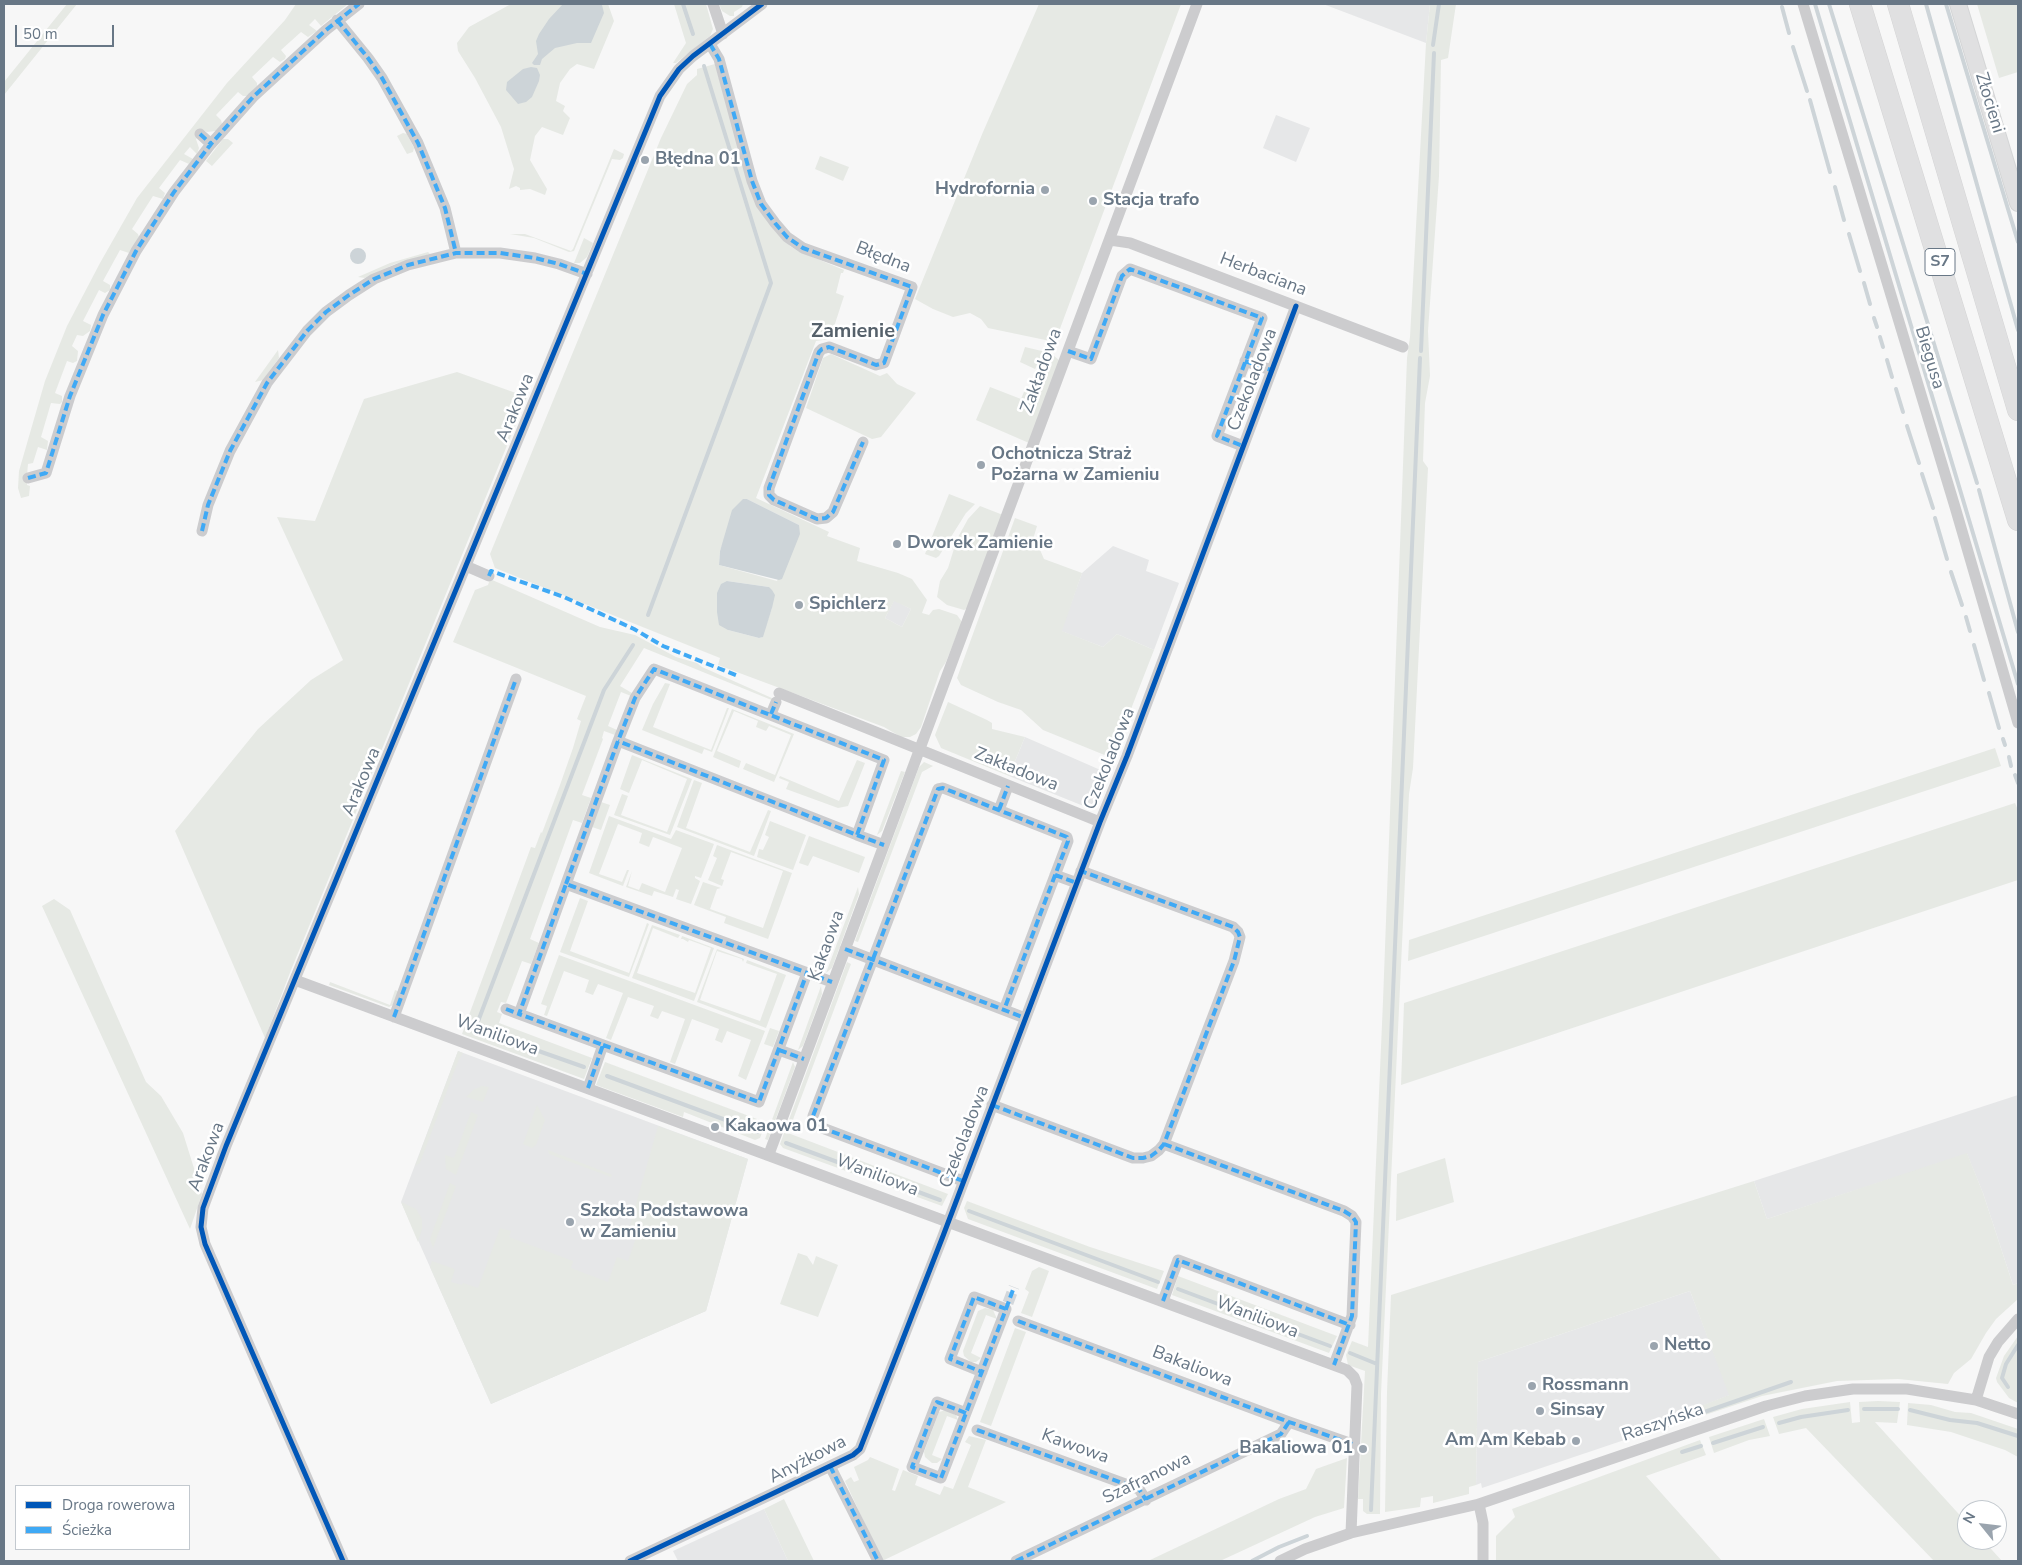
<!DOCTYPE html>
<html>
<head>
<meta charset="utf-8">
<style>
  body { margin:0 }
  #map { position:relative; width:2022px; height:1565px; overflow:hidden; background:#f7f7f7; font-family:"Nunito Sans",sans-serif }
  canvas { display:block }
  .frame { position:absolute; inset:0; border:5px solid #687786; pointer-events:none }
  .legend { position:absolute; left:15px; top:1485px; width:175px; height:65px; box-sizing:border-box; background:#fff; border:1px solid #c3c9cf; margin:0; padding:6px 9px; list-style:none; font-size:15px; color:#687786 }
  .legend li { display:flex; align-items:center; gap:10px; height:25px }
  .legend b { width:25px; border:1px solid #c3c9cf }
  .north { position:absolute; left:1957px; top:1500px; width:50px; height:50px; box-sizing:border-box; background:#fff; border:1px solid #c3c9cf; border-radius:50%; rotate:299deg; font-size:14px; font-weight:700; line-height:20px; text-align:center; color:#687786 }
  .north::after { content:''; display:block; margin:auto; width:18px; height:22px; background:#9aa4ae; clip-path:polygon(50% 0,100% 100%,50% 72%,0 100%) }
  .scale { position:absolute; left:15px; top:25px; width:99px; height:22px; box-sizing:border-box; border:2px solid #687786; border-top:0; padding-left:6px; font-size:15px; line-height:18px; white-space:nowrap; color:#687786; -webkit-text-stroke:4px #fff; paint-order:stroke }
</style>
</head>
<body>
<div id="map">
<canvas width="2022" height="1565"></canvas>
<div class="frame"></div>
<ul class="legend">
<li><b style="height:6px;background:#0057b8"></b>Droga rowerowa</li>
<li><b style="height:6px;background:#3fa9f5"></b>Ścieżka</li>
</ul>
<div class="north">N</div>
<div class="scale">50 m</div>
</div>
<script>
const c = document.querySelector('canvas').getContext('2d');
c.lineJoin = 'round';
function fillPath(path, color) { c.fillStyle = color; c.fill(path, 'evenodd'); }
const shape = rows => new Path2D(rows.map(r => 'M' + r).join(''));
function trace(path, color, width, dash) { c.strokeStyle = color; c.lineWidth = width; c.lineCap = dash ? 'butt' : 'round'; c.setLineDash(dash || []); c.stroke(path); }
function write(font, color, halo, rows, align = 'center') {
  c.font = font + ' "Nunito Sans",sans-serif'; c.lineWidth = 5; c.setLineDash([]); c.textBaseline = 'middle'; c.strokeStyle = halo; c.fillStyle = color; for (const [text, x, y, turn = 0] of rows) {
    c.save(); c.translate(x, y); c.rotate((+turn || 0) * Math.PI / 180); c.textAlign = isNaN(turn) ? turn : align; if (halo) c.strokeText(text, 0, 0); c.fillText(text, 0, 0); c.restore();
  }
}
fillPath(shape([
  [1323,4,1430,4,1426,43],
  [1276,115,1310,128,1296,162,1263,148],
  [1113,546,1149,560,1146,571,1179,583,1154,650,1117,634,1103,647,1061,631,1082,573],
  [894,600,911,609,902,627,885,618],
  [1025,737,1105,772,1094,803,1086,807,1009,776],
  [458,1051,748,1159,706,1311,491,1404,401,1202],
  [2018,1095,2018,1283,2013,1285,1983,1193,1967,1154,1767,1219,1754,1181],
  [1690,1291,1730,1395,1660,1422,1660,1428,1482,1488,1481,1483,1476,1485,1478,1362],
  [764,1509,788,1561,678,1561,673,1551]
]), '#e6e7e8');
fillPath(shape([
  [67,4,77,4,4,95,4,82],
  [296,4,348,4,321,26,315,19,309,25,317,31,308,37,301,32,281,50,286,56,285,59,280,62,273,57,252,77,257,83,257,86,247,96,243,96,238,92,216,115,221,120,222,124,216,131,207,132,203,130,196,139,199,148,197,154,190,147,184,154,193,159,189,164,180,160,159,188,165,193,163,199,153,196,132,229,138,234,139,237,129,253,120,250,103,281,110,285,110,290,105,293,99,290,83,321,91,325,90,331,83,336,77,335,72,346,78,351,77,361,73,363,67,361,55,393,62,396,62,402,60,404,51,403,41,437,48,441,47,450,38,447,33,463,28,464,27,475,27,485,30,486,29,496,21,498,18,488,19,471,45,381,67,326,100,263,137,198,227,83,285,20],
  [511,4,608,4,614,21,594,69,577,64,570,69,560,83,556,101,565,106,563,111,570,118,563,135,542,127,535,136,530,160,547,189,545,195,530,189,520,190,520,188,516,186,509,189,514,169,501,127,475,78,458,51,457,43,469,27],
  [674,4,706,4,713,29,710,36,676,63,673,63,686,43],
  [719,4,743,4,742,7,734,12,734,16,730,16,722,11],
  [1039,4,1181,4,1055,342,988,328,981,319,970,313,953,317,933,309,915,299,983,132],
  [1430,4,1456,4,1448,58,1441,60,1439,176,1428,331,1430,376,1425,403,1423,461,1428,468,1413,768,1409,794,1381,1394,1380,1514,1367,1514,1363,1511,1363,1499,1358,1499,1365,1371,1348,1365,1346,1355,1352,1341,1368,1347,1383,1001,1407,358,1410,337,1426,43],
  [1977,4,2018,4,2018,72,1999,78],
  [715,64,747,180,790,246,798,251,844,270,843,273,841,273,836,293,844,296,830,339,816,341,756,498,829,532,827,536,860,548,857,561,898,573,912,579,927,600,922,613,929,615,933,610,939,609,957,615,962,622,946,662,940,671,921,727,916,734,910,737,901,737,884,727,718,665,720,658,495,568,490,554,661,138,687,84,697,75,697,69],
  [747,499,799,525,777,581,719,565,720,551,727,532],
  [727,581,769,587,772,608,762,637,759,638,728,630],
  [894,601,911,609,902,627,885,618],
  [403,133,407,134,414,148,413,152,407,154,397,136],
  [223,139,228,139,233,143,212,166,206,161],
  [614,149,624,154,623,158,620,160,612,159,574,251,569,252,534,238,510,234,525,234,571,251,573,249],
  [820,156,849,167,843,181,815,169],
  [584,238,593,243,587,257,580,263,574,263],
  [428,252,430,254,395,264,365,278,358,277,390,263],
  [1025,347,1046,352,1035,369,1020,362],
  [278,350,279,358,263,380,255,382],
  [831,354,880,376,887,373,897,384,916,393,881,437,872,439,806,408,823,358],
  [1053,355,1060,361,1029,443,976,420,990,387,1021,399,1026,387,1034,389],
  [457,372,527,397,291,970,265,1038,175,831,258,729,311,680,343,660,277,517,315,521,364,399],
  [949,494,975,504,966,513,939,556,936,558,925,554],
  [980,506,1003,515,968,608,964,610,947,605,937,597,940,581,948,568,957,539,968,519],
  [1015,518,1037,526,1034,536,1044,559,1082,573,1062,631,1103,647,1117,634,1154,650,1117,745,1107,756,1043,730,1021,710,998,702,961,685,957,678],
  [490,579,600,627,635,635,676,657,697,663,702,667,774,699,774,701,644,648,620,686,632,693,631,696,621,692,608,726,617,730,615,735,604,731,602,738,603,739,582,795,591,798,582,823,573,820,530,939,539,943,531,964,522,961,506,1003,501,1002,497,1012,502,1014,499,1023,592,1058,584,1079,462,1034,531,847,535,848,541,832,542,833,560,785,573,748,581,721,577,719,586,696,453,642,475,590,488,585],
  [665,683,670,684,653,727,711,750,727,708,729,708,712,752,704,749,702,754,642,730,653,704],
  [948,702,987,720,992,723,992,729,1025,737,1009,776,941,748,935,735],
  [732,709,794,734,774,782,743,769,746,763,775,775,791,735,769,726,766,731,756,727,758,721,734,711,717,751,741,761,739,768,713,757],
  [1995,748,2001,766,1408,961,1409,940],
  [632,755,692,779,670,835,614,815,622,794,628,796,621,815,667,832,687,779,642,760,629,793,620,789],
  [857,760,865,763,848,806,838,808,786,789,789,782,779,778,780,776,839,801],
  [924,762,933,766,922,772,858,942,855,941,919,767],
  [901,771,905,772,882,831,877,835],
  [694,780,702,783,686,828,750,852,768,810,771,811,754,856,677,827],
  [601,802,610,805,601,830,592,827],
  [2015,803,2018,810,2018,880,1401,1085,1404,1003],
  [609,816,671,839,676,830,714,844,701,878,695,876,695,878,700,881,691,904,676,899,679,890,676,889,673,897,654,891,652,896,626,887,632,871,628,886,639,890,642,883,665,892,682,848,653,837,649,847,639,843,642,833,618,824,599,874,622,882,627,870,629,870,623,886,589,873],
  [770,821,806,835,793,870,757,857,759,849,763,850,769,837,765,835],
  [809,836,865,857,859,873,813,856,808,866,799,863],
  [717,845,792,873,768,939,724,923,726,917,694,905,703,882,721,888,717,889,710,909,763,928,783,871,731,852,721,879,724,880,722,886,708,880,717,858,713,856],
  [858,887,859,894,832,968,826,973],
  [580,898,588,901,570,951,629,973,647,923,649,924,629,977,560,952],
  [54,899,70,910,146,1082,161,1096,183,1133,202,1194,190,1229,42,906],
  [652,925,680,935,678,938,653,928,637,973,695,993,711,948,689,940,688,942,683,939,681,939,682,936,714,948,694,1001,632,978],
  [717,949,744,959,743,962,742,959,717,951,700,1000,760,1021,777,974,746,963,747,960,786,975,766,1028,697,1002],
  [559,955,765,1031,746,1080,738,1076,751,1040,727,1031,722,1043,715,1040,719,1029,692,1019,675,1064,670,1062,685,1019,662,1011,658,1019,650,1016,654,1006,628,997,611,1040,606,1038,623,993,598,984,593,995,585,992,589,980,564,971,547,1016,544,1015,547,1006,541,1004],
  [847,962,851,964,788,1133,948,1194,942,1206,783,1148,780,1144],
  [330,982,390,1005,395,990,400,992,393,1005,389,1007,329,985],
  [821,986,822,994,803,1046,798,1050],
  [770,1028,779,1031,773,1047,764,1044],
  [458,1051,463,1053,459,1059,420,1163,415,1166],
  [605,1062,757,1119,756,1122,765,1125,760,1138,755,1140,684,1112,683,1117,596,1085],
  [793,1062,795,1067,768,1140,765,1139],
  [482,1086,489,1087,483,1102,466,1097,473,1090],
  [537,1105,545,1120,536,1145,532,1148,523,1144],
  [471,1112,478,1115,456,1175,446,1169,445,1155,454,1158],
  [658,1126,748,1159,706,1311,491,1404,430,1267,432,1261,455,1269,451,1282,462,1285,463,1283,478,1288,500,1228,511,1231,509,1237,573,1261,571,1268,608,1282,617,1257,628,1261,639,1229,630,1225],
  [548,1150,610,1174,612,1175,611,1177,549,1154],
  [1967,1153,1983,1193,2013,1285,2018,1283,2018,1299,1996,1319,1986,1333,1971,1359,1954,1373,1948,1384,1898,1379,1837,1381,1762,1396,1651,1433,1649,1432,1660,1428,1659,1422,1729,1395,1690,1291,1478,1362,1476,1485,1469,1487,1469,1494,1433,1503,1433,1496,1421,1498,1420,1507,1385,1512,1387,1392,1391,1295,1754,1181,1767,1219],
  [1445,1158,1454,1202,1396,1221,1397,1174],
  [450,1183,456,1186,433,1248,430,1239],
  [967,1201,1090,1247,1164,1271,1157,1289,968,1219,964,1208],
  [401,1202,416,1209,422,1219,422,1229,418,1242],
  [798,1253,807,1256,813,1265,816,1256,838,1265,818,1317,780,1304],
  [1039,1267,1049,1271,1032,1317,1021,1313,1029,1292,1025,1289,1032,1271],
  [1178,1276,1337,1336,1329,1353,1172,1295],
  [985,1308,993,1310,997,1319,986,1315,971,1353,981,1358,976,1362,971,1362,964,1356,963,1351,978,1311],
  [1015,1328,1026,1332,991,1426,980,1422],
  [2018,1336,2018,1403,2009,1398,1997,1382,1996,1378,2004,1356],
  [1878,1401,1900,1402,1897,1423,1875,1422,1967,1523,1967,1540,1983,1540,2002,1561,1934,1561,1806,1428,1779,1434,1773,1417,1802,1409,1850,1402,1852,1423,1860,1422,1859,1402],
  [1908,1403,1931,1405,1955,1412,1971,1413,2018,1429,2018,1457,2005,1450,1951,1432,1907,1425],
  [946,1410,956,1415,958,1420,947,1416,932,1455,942,1459,937,1463,932,1463,925,1457,924,1452,939,1412],
  [1764,1419,1770,1436,1749,1440,1714,1453,1709,1437],
  [969,1436,986,1440,968,1487,1006,1502,882,1561,845,1481,851,1477,854,1482,859,1480,854,1467,868,1460,870,1457,899,1469,892,1490,895,1491,903,1470,918,1476,915,1485,940,1495,944,1486,953,1489,971,1445,965,1442],
  [1700,1440,1706,1455,1646,1476,1722,1561,1496,1561,1496,1536,1515,1517,1512,1509],
  [1347,1458,1344,1508,1315,1517,1220,1561,1148,1561,1279,1499,1306,1489,1316,1469],
  [784,1499,800,1532,814,1561,788,1561,764,1509]
]), '#e6e9e4');
fillPath(shape([
  [563,4,598,4,602,5,604,13,591,43,577,43,555,48,542,59,540,65,534,65,532,63,538,54,536,41,539,34,549,19],
  [531,67,537,68,540,75,539,81,532,97,526,102,518,104,506,90,507,82,523,69],
  '350 256a8 8 0 1 1 16 0a8 8 0 1 1-16 0Z',
  [743,499,747,499,799,525,800,534,782,579,779,580,719,565,720,551,732,510],
  [727,581,769,587,772,590,775,595,772,608,763,637,759,638,728,630,719,625,717,612,717,593,721,584]
]), '#cdd4d8');
trace(shape([
  [683,4,693,34],
  [1815,4,2018,684],
  [1829,4,1977,483],
  [1926,4,2018,330],
  [1946,4,2018,242],
  [1782,7,1789,33],
  [1433,45,1439,4],
  [1793,47,1807,91],
  [1810,100,1830,172],
  [1835,187,1844,220],
  [1849,234,1860,271],
  [1864,283,1870,304],
  [1874,318,1877,327],
  [1880,337,1883,347],
  [1421,351,1434,53],
  [1887,360,1892,377],
  [1896,389,1903,412],
  [1907,426,1919,463],
  [1922,474,1933,508],
  [1979,490,2018,632],
  [1935,518,1947,559],
  [1951,572,1962,605],
  [648,615,771,283,704,66],
  [1966,617,1970,631],
  [1974,645,1984,680],
  [1989,693,1999,728],
  [2003,739,2005,745],
  [2009,757,2011,766],
  [2015,775,2018,783],
  [584,1067,479,1030,477,1024,604,690,633,645],
  [607,1076,758,1132],
  [786,1143,940,1200],
  [969,1211,1158,1282],
  [1178,1289,1330,1346],
  [1350,1353,1377,1364],
  [2008,1387,2002,1378,2006,1364,2018,1345],
  [1864,1409,1898,1409],
  [1910,1410,1950,1420,1977,1423,2018,1436],
  [1779,1423,1801,1417,1848,1410],
  [1664,1426,1791,1382],
  [1713,1443,1763,1427],
  [1682,1452,1701,1446],
  [1371,1510,1420,358],
  [1252,1561,1279,1547,1307,1536]
]), '#cdd4d8', 4);
trace(shape([
  [1008,1303,1014,1287]
]), '#d3d7db', 11, [11, 5.5]);
const secondary = shape([
  [1958,4,2018,203]
]);
const highway = shape([
  [1860,4,2018,520],
  [1898,4,2018,410]
]);
trace(secondary, '#d4d5d6', 18);
trace(highway, '#d4d4d5', 22);
trace(shape([
  [713,4,723,34],
  [1803,4,1955,507,2018,723],
  [337,20,368,58,382,78,418,143,445,208,456,253],
  [710,44,719,59,752,181,761,204,775,223,787,237,803,248,912,287,884,363,876,365,829,347,822,349,819,352,769,488,769,495,774,500,817,519,826,518,833,512,863,442],
  [200,134,211,144],
  [1110,240,1130,243,1403,347],
  [1068,351,1091,359,1122,276,1130,269,1262,318,1217,436,1243,446],
  [1245,361,1271,370],
  [28,478,46,473,70,396,103,315,136,251,174,192,211,144,253,97,326,30,359,4],
  [202,531,208,505,230,451,267,383,307,331,326,312,349,295,374,279,408,265,456,253,500,253,535,258,559,264,587,274],
  [466,566,489,576],
  [779,693,1100,822],
  [771,714,776,702],
  [999,810,1008,786],
  [857,835,884,845],
  [1055,875,1077,883],
  [566,884,618,741,635,698,654,669,884,760,857,835,618,741],
  [845,949,1025,1018],
  [295,980,1347,1370,1354,1377,1357,1385,1351,1533],
  [506,1009,519,1014],
  [394,1017,516,679],
  [603,1045,759,1102,807,973],
  [779,1050,804,1059],
  [588,1088,603,1045,519,1014,566,884,832,982],
  [992,1105,1133,1158,1143,1158,1151,1156,1159,1150,1164,1144,1234,961,1240,937,1238,932,1233,927,1081,871],
  [1164,1144,1344,1211,1352,1216,1356,1222,1352,1316,1334,1365],
  [769,1154,1197,4],
  [963,1181,817,1126,813,1121,813,1116,938,789,943,788,1067,837,1068,841,1004,1010],
  [1163,1301,1178,1260,1350,1325],
  [1018,1321,1289,1422,1355,1445],
  [1976,1400,1989,1357,1998,1342,2018,1319],
  [966,1413,937,1402,912,1467,941,1478,1006,1309,974,1297,950,1359,982,1372],
  [977,1430,1139,1489,1146,1500],
  [830,1466,878,1561],
  [1479,1504,1483,1523,1483,1561],
  [343,1561,205,1244,201,1227,203,1208,226,1146,660,96,679,69,693,56,762,4],
  [630,1561,776,1492,853,1455,860,1449,943,1236,1100,822,1127,756,1296,306],
  [1016,1561,1281,1434,1289,1422],
  [1280,1561,1305,1549,1351,1533,1479,1504,1766,1406,1805,1396,1853,1389,1907,1389,1976,1400,2018,1414]
]), '#ccccce', 11);
trace(secondary, '#e0e0e1', 16);
trace(highway, '#e0e0e1', 21);
trace(shape([
  [337,20,368,58,382,78,418,143,445,208,456,253],
  [710,44,719,59,752,181,761,204,775,223,787,237,803,248,912,287,884,363,876,365,829,347,822,349,819,352,769,488,769,495,774,500,817,519,826,518,833,512,863,442],
  [200,134,211,144],
  [1068,351,1091,359,1122,276,1130,269,1262,318,1217,436,1243,446],
  [1245,361,1271,370],
  [28,478,46,473,70,396,103,315,136,251,174,192,211,144,253,97,326,30,359,4],
  [202,531,208,505,230,451,267,383,307,331,326,312,349,295,374,279,408,265,456,253,500,253,535,258,559,264,587,274],
  [489,576,491,571,564,597,634,629,663,646,738,676],
  [771,714,776,702],
  [999,810,1008,786],
  [857,835,884,845],
  [1055,875,1077,883],
  [566,884,618,741,635,698,654,669,884,760,857,835,618,741],
  [845,949,1025,1018],
  [506,1009,519,1014],
  [394,1017,516,679],
  [603,1045,759,1102,807,973],
  [779,1050,804,1059],
  [588,1088,603,1045,519,1014,566,884,832,982],
  [992,1105,1133,1158,1143,1158,1151,1156,1159,1150,1164,1144,1234,961,1240,937,1238,932,1233,927,1081,871],
  [1164,1144,1344,1211,1352,1216,1356,1222,1352,1316,1334,1365],
  [963,1181,817,1126,813,1121,813,1116,938,789,943,788,1067,837,1068,841,1004,1010],
  [1163,1301,1178,1260,1350,1325],
  [1006,1309,1014,1287],
  [1018,1321,1289,1422,1355,1445],
  [966,1413,937,1402,912,1467,941,1478,1006,1309,974,1297,950,1359,982,1372],
  [977,1430,1139,1489,1146,1500],
  [830,1466,878,1561],
  [1016,1561,1281,1434,1289,1422]
]), '#3fa9f5', 4, [8, 4]);
trace(shape([
  [343,1561,205,1244,201,1227,203,1208,226,1146,660,96,679,69,693,56,762,4],
  [630,1561,776,1492,853,1455,860,1449,943,1236,1100,822,1127,756,1296,306]
]), '#0057b8', 5);
for (const [x, y, r, color] of [
  [645,160,5,"#9aa4ae"],
  [1045,190,5,"#9aa4ae"],
  [1093,201,5,"#9aa4ae"],
  [981,465,5,"#9aa4ae"],
  [897,544,5,"#9aa4ae"],
  [799,605,5,"#9aa4ae"],
  [715,1127,5,"#9aa4ae"],
  [570,1222,5,"#9aa4ae"],
  [1654,1346,5,"#9aa4ae"],
  [1532,1386,5,"#9aa4ae"],
  [1540,1411,5,"#9aa4ae"],
  [1576,1441,5,"#9aa4ae"],
  [1363,1449,5,"#9aa4ae"]
]) { const dot = new Path2D(); dot.arc(x, y, r, 0, 2 * Math.PI); c.fillStyle = color; c.fill(dot); trace(dot, '#fff', 2); }
for (const [x, y, w] of [
  [1940,262,30]
]) { const box = new Path2D(); box.roundRect(x - w / 2, y - 13.5, w, 27, 4); c.fillStyle = '#fff'; c.fill(box); trace(box, '#687786', 1); }
write('bold 16px', '#687786', null, [
  ["S7",1940,262]
]);
write('18px', '#687786', '#fff', [
  ["Złocieni",1989,103,73],
  ["Błędna",883,258,21],
  ["Herbaciana",1263,275,21],
  ["Biegusa",1929,358,73],
  ["Zakładowa",1042,371,-70],
  ["Czekoladowa",1253,380,-69],
  ["Arakowa",516,408,-68],
  ["Czekoladowa",1110,759,-68],
  ["Zakładowa",1016,770,22],
  ["Arakowa",362,782,-67],
  ["Kakaowa",827,946,-70],
  ["Waniliowa",497,1036,20],
  ["Czekoladowa",965,1137,-69],
  ["Arakowa",207,1157,-69],
  ["Waniliowa",877,1176,21],
  ["Waniliowa",1257,1318,21],
  ["Bakaliowa",1192,1367,21],
  ["Raszyńska",1663,1423,-19],
  ["Kawowa",1075,1447,20],
  ["Anyżkowa",808,1460,-27],
  ["Szafranowa",1147,1479,-26]
]);
write('bold 18px', '#687786', '#fff', [
  ["Błędna 01",655,160],
  ["Hydrofornia",1035,190,"right"],
  ["Stacja trafo",1103,201],
  ["Ochotnicza Straż",991,455],
  ["Pożarna w Zamieniu",991,476],
  ["Dworek Zamienie",907,544],
  ["Spichlerz",809,605],
  ["Kakaowa 01",725,1127],
  ["Szkoła Podstawowa",580,1212],
  ["w Zamieniu",580,1233],
  ["Netto",1664,1346],
  ["Rossmann",1542,1386],
  ["Sinsay",1550,1411],
  ["Am Am Kebab",1566,1441,"right"],
  ["Bakaliowa 01",1353,1449,"right"]
], 'left');
write('bold 20px', '#56616b', '#fff', [
  ["Zamienie",853,332]
]);
</script>
</body>
</html>
